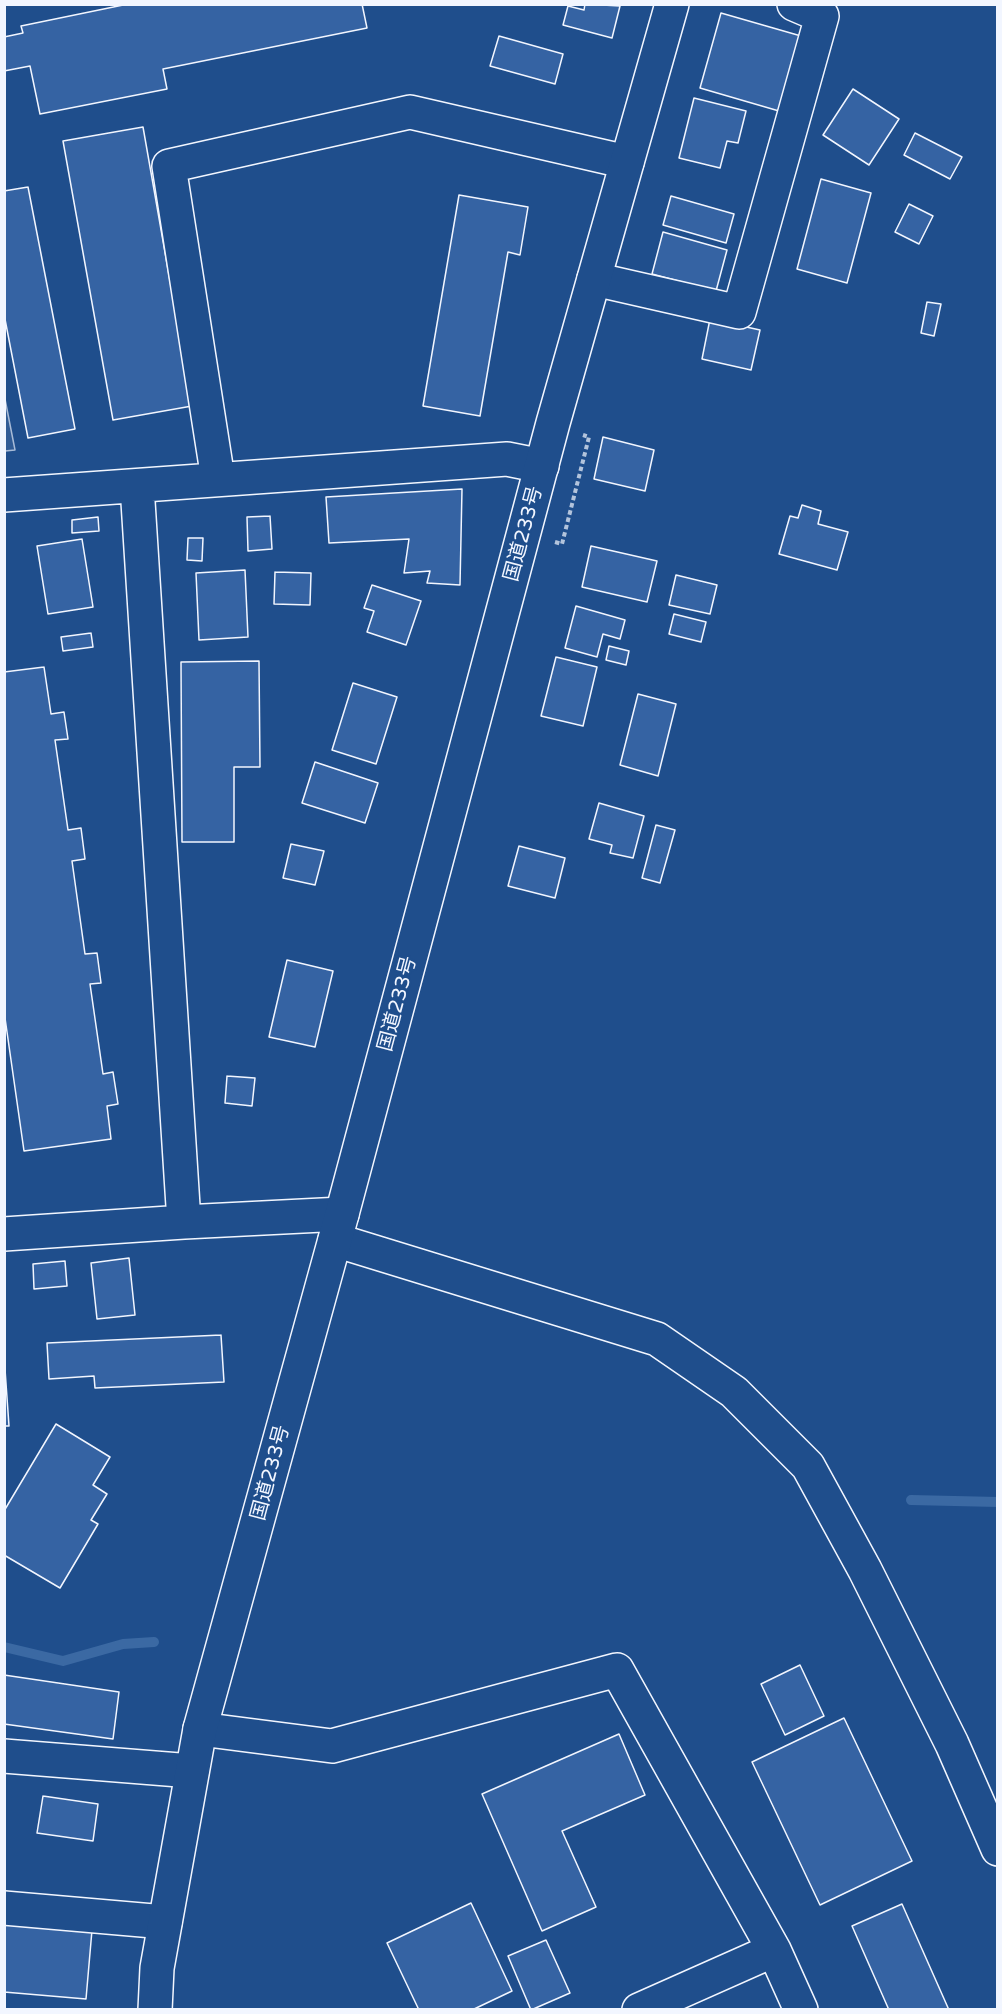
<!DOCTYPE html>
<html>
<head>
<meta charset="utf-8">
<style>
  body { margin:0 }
  #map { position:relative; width:1002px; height:2014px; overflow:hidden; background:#1f4e8c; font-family:"Varela Round",sans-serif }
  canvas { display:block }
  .frame { position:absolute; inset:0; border:6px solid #f2f6ff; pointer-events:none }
</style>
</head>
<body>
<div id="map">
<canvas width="1002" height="2014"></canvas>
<div class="frame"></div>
</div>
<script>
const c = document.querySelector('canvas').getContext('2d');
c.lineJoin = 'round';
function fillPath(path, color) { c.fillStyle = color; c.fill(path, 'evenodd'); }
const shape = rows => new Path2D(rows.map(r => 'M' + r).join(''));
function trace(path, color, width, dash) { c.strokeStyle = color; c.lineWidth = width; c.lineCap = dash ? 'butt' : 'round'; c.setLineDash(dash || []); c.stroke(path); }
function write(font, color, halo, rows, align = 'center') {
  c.font = font + ' "Varela Round","Noto Sans JP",sans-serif'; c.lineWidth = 4.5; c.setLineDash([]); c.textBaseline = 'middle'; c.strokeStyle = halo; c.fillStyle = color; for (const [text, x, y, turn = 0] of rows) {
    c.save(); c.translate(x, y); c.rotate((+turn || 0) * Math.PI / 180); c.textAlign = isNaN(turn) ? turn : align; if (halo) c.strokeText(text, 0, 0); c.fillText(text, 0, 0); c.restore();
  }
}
const parking = shape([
  [4,394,15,450,5,451,4,451,4,394]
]);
fillPath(parking, '#305b95');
trace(parking, '#a8bbd7', 1.5);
trace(shape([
  [911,1500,998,1502],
  [4,1647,63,1661,123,1644,154,1642]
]), '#3b69a3', 10);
const building = shape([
  [128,4,362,4,367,28,163,69,167,89,40,114,30,66,4,71,4,37,23,33,21,26,128,4],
  [585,4,620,6,612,38,563,25,568,6,584,10,585,4],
  [721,13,801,36,779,111,700,88,721,13],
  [499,36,563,54,555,84,490,66,499,36],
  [853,89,899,119,869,165,823,135,853,89],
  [694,98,746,111,738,143,727,141,720,168,679,158,694,98],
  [143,127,192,406,113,420,63,141,143,127],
  [915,133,962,157,950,179,904,155,915,133],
  [821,179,871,193,847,283,797,269,821,179],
  [28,187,75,429,28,438,4,314,4,191,28,187],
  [459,195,528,207,520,255,508,252,480,416,423,406,459,195],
  [671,196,734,214,726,243,663,225,671,196],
  [909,204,933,216,919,244,895,232,909,204],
  [663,232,727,250,716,291,652,274,663,232],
  [927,302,941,304,934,336,921,333,927,302],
  [710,319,760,330,751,370,702,359,710,319],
  [603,437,654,450,645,491,594,479,603,437],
  [462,489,460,585,427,583,430,571,404,573,409,539,329,543,326,497,462,489],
  [802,505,821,511,818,524,848,532,837,570,779,554,790,516,798,518,802,505],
  [270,516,272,549,248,551,247,517,270,516],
  [98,517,99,531,72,533,72,520,98,517],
  [188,538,203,538,202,561,187,560,188,538],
  [82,539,93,607,48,614,37,546,82,539],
  [591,546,657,561,647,602,582,587,591,546],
  [245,570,248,637,199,640,196,573,245,570],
  [275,572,311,573,310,605,274,604,275,572],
  [676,575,717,585,710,614,669,605,676,575],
  [372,585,421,601,406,645,367,632,374,611,364,608,372,585],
  [576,606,625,620,620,639,603,634,597,657,565,648,576,606],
  [674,614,706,622,701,642,669,634,674,614],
  [91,633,93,647,63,651,61,637,91,633],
  [609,646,629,651,626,665,606,660,609,646],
  [556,657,597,667,583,726,541,716,556,657],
  [259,661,260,767,234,767,234,842,182,842,181,662,259,661],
  [44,667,51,714,64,712,68,739,55,740,68,830,81,828,85,859,72,861,85,954,97,953,101,983,90,984,103,1074,113,1072,118,1104,107,1106,111,1139,24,1151,4,1011,4,672,44,667],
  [353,683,397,697,376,764,332,750,353,683],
  [638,694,676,704,658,776,620,765,638,694],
  [315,762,378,783,365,823,302,803,315,762],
  [599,803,644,816,633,858,610,853,612,845,589,839,599,803],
  [656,825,675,830,660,883,642,878,656,825],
  [291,844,324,851,315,885,283,878,291,844],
  [519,846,565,858,555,898,508,886,519,846],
  [287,960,333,971,315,1047,269,1037,287,960],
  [227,1076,255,1078,252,1106,225,1103,227,1076],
  [129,1258,135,1315,97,1319,91,1263,129,1258],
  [65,1261,67,1286,34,1289,33,1264,65,1261],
  [221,1335,224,1382,95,1388,94,1376,49,1379,47,1343,221,1335],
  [4,1355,9,1426,4,1426,4,1355],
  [56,1424,110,1457,93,1485,107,1494,91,1520,98,1524,60,1588,4,1555,4,1511,56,1424],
  [800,1665,824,1716,785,1735,761,1684,800,1665],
  [4,1675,119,1692,113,1739,4,1724,4,1675],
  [844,1718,912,1861,820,1905,752,1762,844,1718],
  [619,1734,645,1795,562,1831,596,1907,542,1931,482,1794,619,1734],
  [43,1796,98,1804,93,1841,37,1833,43,1796],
  [471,1903,512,1991,472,2010,419,2010,387,1943,471,1903],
  [902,1904,949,2010,889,2010,852,1926,902,1904],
  [4,1923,92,1930,86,1999,4,1992,4,1923],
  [546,1940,570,1993,531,2010,508,1956,546,1940]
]);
fillPath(building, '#3563a3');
trace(building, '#f2f6ff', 1.5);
const minor = shape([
  [594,279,739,312,822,16,794,4],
  [218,479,169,166,410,112,627,162],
  [137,486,184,1222],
  [4,495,507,459,542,466],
  [4,1234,184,1222,342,1214],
  [335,1240,657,1339,734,1392,808,1466,865,1570,952,1744,998,1849],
  [200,1729,332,1746,617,1670,774,1950],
  [4,1756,192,1771],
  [4,1908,165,1922],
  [639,2010,774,1950,801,2010]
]);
const highway = shape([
  [155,2010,157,1968,200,1729,342,1214,553,423,672,4]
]);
trace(minor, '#f2f6ff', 36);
trace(highway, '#f2f6ff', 36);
trace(shape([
  [555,542,562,544,589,437,583,435]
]), '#b3c4dc', 4, [4.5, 3]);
trace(minor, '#1f4e8c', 33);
trace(highway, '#1f4e8c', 33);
write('20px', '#f2f6ff', '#1f4e8c', [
  ["国道233号",524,534,-75],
  ["国道233号",398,1004,-75],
  ["国道233号",271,1473,-75]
]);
</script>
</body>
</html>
